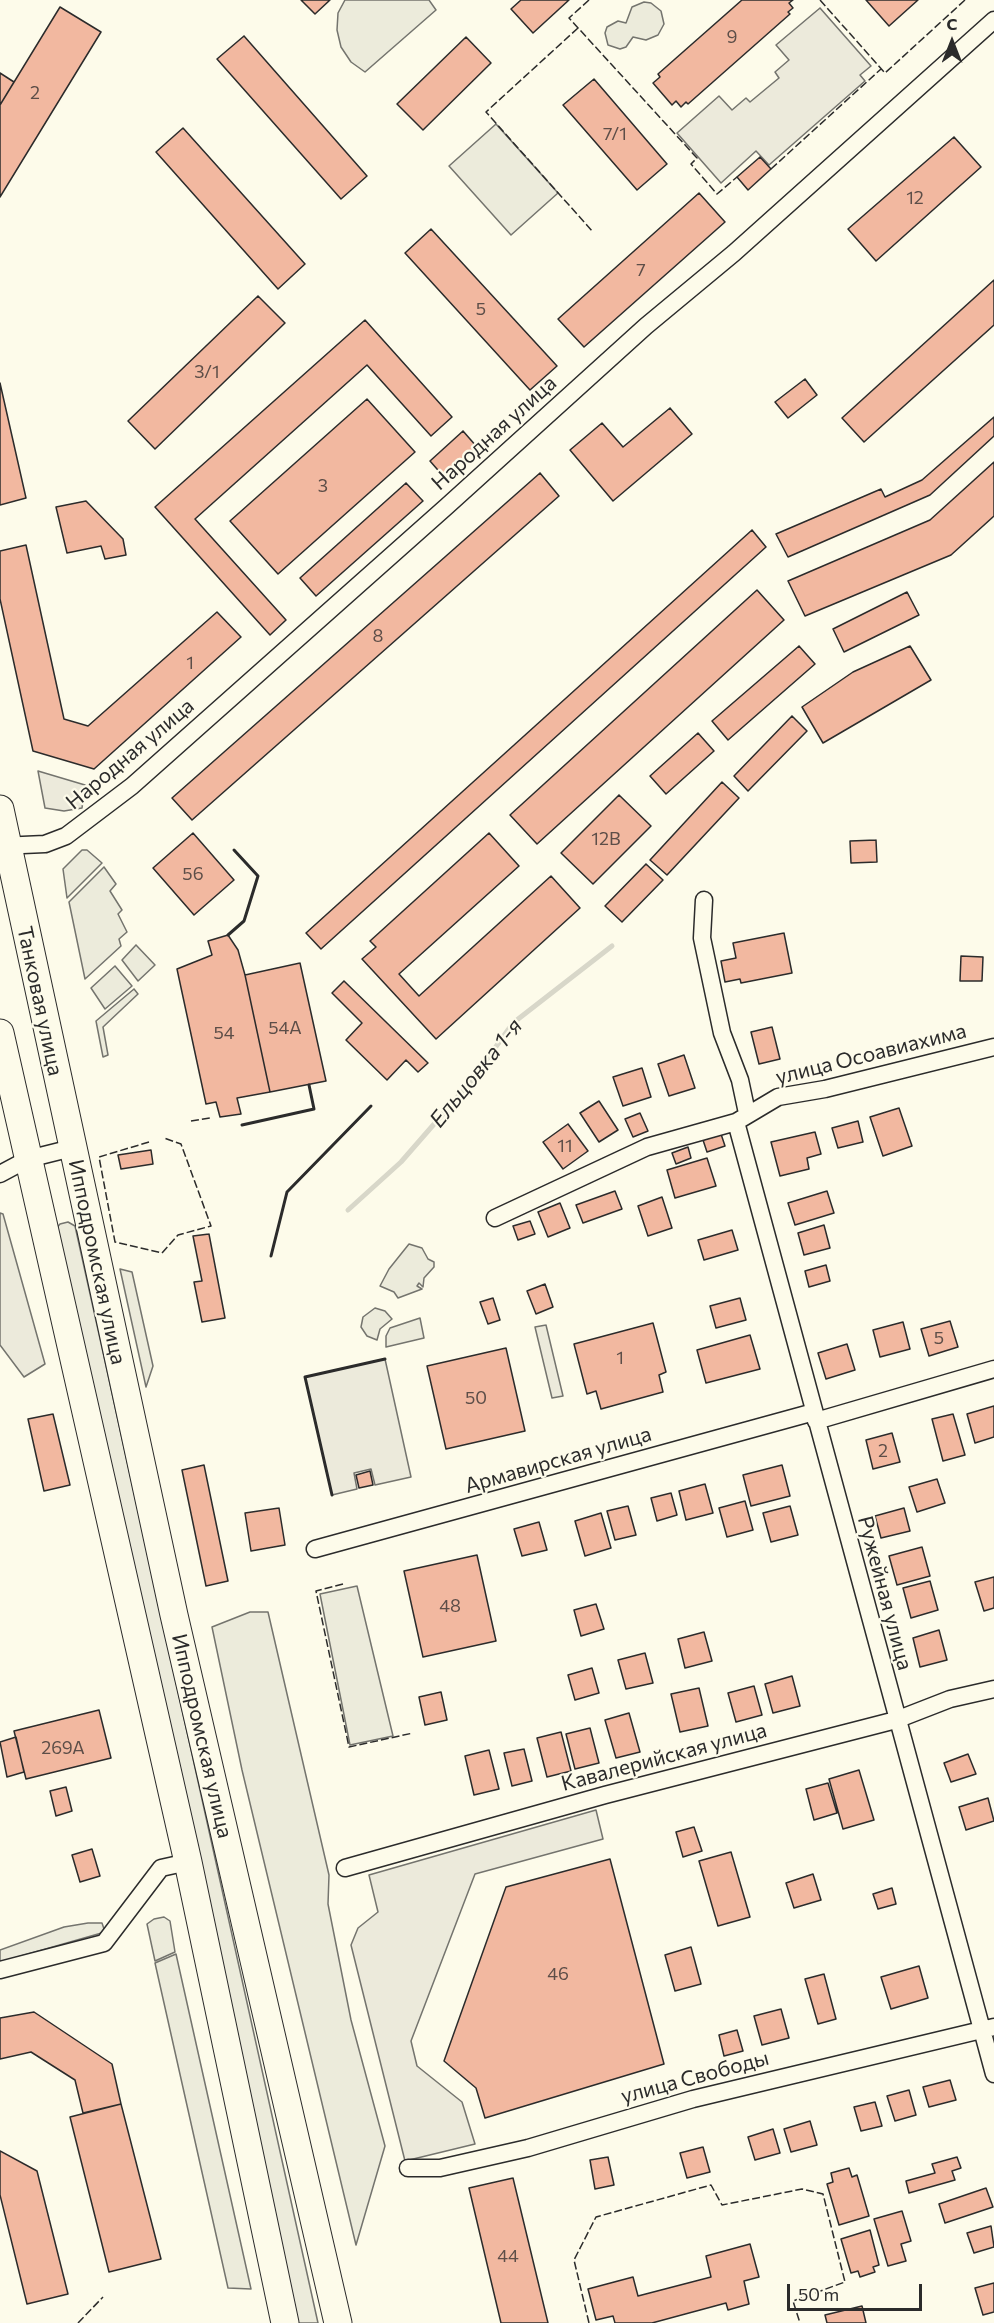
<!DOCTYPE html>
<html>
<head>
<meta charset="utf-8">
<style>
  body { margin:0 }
  #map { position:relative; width:994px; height:2323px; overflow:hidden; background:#fdfbea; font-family:Commissioner,sans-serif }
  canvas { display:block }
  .north { position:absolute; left:922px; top:12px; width:60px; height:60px; -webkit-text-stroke:4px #fdfbea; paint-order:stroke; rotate:0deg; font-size:16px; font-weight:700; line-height:24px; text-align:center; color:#2b2b2b }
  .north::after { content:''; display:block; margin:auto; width:21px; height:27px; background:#2b2b2b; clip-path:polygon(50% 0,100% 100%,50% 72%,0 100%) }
  .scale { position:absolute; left:787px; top:2284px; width:135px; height:27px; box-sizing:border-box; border:3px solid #2b2b2b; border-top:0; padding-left:8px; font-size:18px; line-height:21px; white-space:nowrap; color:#2b2b2b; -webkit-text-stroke:4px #fdfbea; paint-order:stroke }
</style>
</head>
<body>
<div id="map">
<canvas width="994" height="2323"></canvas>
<div class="north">С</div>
<div class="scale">50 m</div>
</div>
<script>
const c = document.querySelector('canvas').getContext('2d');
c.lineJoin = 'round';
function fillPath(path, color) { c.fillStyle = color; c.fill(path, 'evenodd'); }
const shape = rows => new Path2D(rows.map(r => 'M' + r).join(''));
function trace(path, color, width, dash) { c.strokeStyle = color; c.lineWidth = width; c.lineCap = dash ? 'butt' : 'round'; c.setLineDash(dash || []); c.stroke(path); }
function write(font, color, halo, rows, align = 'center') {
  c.font = font + ' Commissioner,sans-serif'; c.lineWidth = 4.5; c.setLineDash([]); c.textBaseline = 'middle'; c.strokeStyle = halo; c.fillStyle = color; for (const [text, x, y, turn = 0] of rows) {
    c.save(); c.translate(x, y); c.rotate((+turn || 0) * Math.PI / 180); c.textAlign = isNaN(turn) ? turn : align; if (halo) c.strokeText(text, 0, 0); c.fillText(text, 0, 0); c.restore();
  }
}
const green = shape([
  [345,0,429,0,436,10,365,72,351,62,341,47,337,30,338,13,345,0],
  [644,2,651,3,661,11,664,24,658,35,646,40,633,37,626,47,620,49,608,45,605,33,607,27,618,21,626,23,632,7,644,2],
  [496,124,558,193,511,235,449,166,496,124],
  [82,850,87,850,102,863,67,898,63,869,82,850],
  [104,867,116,884,110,891,122,910,118,914,127,932,119,939,121,946,85,979,69,902,104,867],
  [136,945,155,965,138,981,122,960,136,945],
  [115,966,132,986,105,1009,91,988,115,966],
  [134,989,138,994,103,1027,108,1055,103,1057,96,1021,134,989],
  [68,1222,75,1226,318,2323,296,2323,54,1231,60,1224,68,1222],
  [409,1244,422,1248,428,1259,434,1262,434,1267,424,1278,423,1287,419,1283,417,1286,422,1289,398,1298,394,1292,380,1286,389,1269,409,1244],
  [120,1269,132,1272,153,1366,146,1387,120,1269],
  [375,1308,385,1311,392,1319,380,1329,377,1340,367,1336,361,1327,363,1317,375,1308],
  [420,1318,424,1338,386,1347,386,1336,390,1328,420,1318],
  [357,1586,393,1736,350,1745,320,1594,357,1586],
  [250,1612,268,1612,329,1875,328,1904,351,2020,385,2146,356,2245,242,1770,212,1627,250,1612],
  [164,1917,170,1921,175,1952,155,1961,147,1924,154,1919,164,1917],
  [88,1923,102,1923,105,1932,0,1962,0,1950,64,1927,88,1923],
  [176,1954,251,2289,228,2288,155,1963,176,1954]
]);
fillPath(green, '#ecebdb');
trace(green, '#74746e', 1.5);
const parking = shape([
  [820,8,871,66,860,75,865,81,769,165,756,151,721,183,677,133,719,96,732,110,746,98,750,102,779,78,775,72,789,60,776,45,820,8],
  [38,771,85,785,82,808,64,811,45,808,38,771],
  [0,1213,3,1214,45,1364,24,1377,0,1345,0,1213],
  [546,1325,563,1396,552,1398,535,1327,546,1325],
  [385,1359,411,1477,375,1485,371,1469,354,1473,357,1489,332,1495,305,1377,385,1359],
  [596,1810,603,1839,475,1874,411,2041,417,2066,462,2102,475,2144,405,2161,351,1945,358,1928,378,1912,369,1875,596,1810]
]);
fillPath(parking, '#eceadb');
trace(parking, '#74746e', 1.5);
trace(shape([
  [348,1210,401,1162,469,1084,513,1023,612,946]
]), '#d8d7c9', 5);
const building = shape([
  [301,0,330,0,315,14,301,0],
  [521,0,569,0,533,33,511,9,521,0],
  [742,0,793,0,789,3,793,8,788,12,790,14,688,104,686,102,681,107,676,101,672,105,653,83,660,77,658,74,742,0],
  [866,0,918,0,889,26,866,0],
  [60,7,101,32,0,197,0,105,60,7],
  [244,36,367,176,341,199,217,59,244,36],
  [466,37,491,63,423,130,397,104,466,37],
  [0,73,14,82,0,105,0,73],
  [594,79,667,164,637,190,563,105,594,79],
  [183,128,305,264,278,289,156,152,183,128],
  [954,137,981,167,876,261,848,229,954,137],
  [760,157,771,169,748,190,737,177,760,157],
  [699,193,725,222,584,347,558,319,699,193],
  [431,229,557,366,530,390,405,253,431,229],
  [994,280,994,325,864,442,842,418,994,280],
  [258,296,285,323,155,449,128,421,258,296],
  [365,320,452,417,431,436,367,365,195,519,286,620,270,635,155,507,365,320],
  [805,379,817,395,788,418,775,402,805,379],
  [0,383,26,498,0,505,0,383],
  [367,399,415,452,278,574,230,521,367,399],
  [670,408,692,434,613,501,570,450,602,423,623,447,670,408],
  [994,417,994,436,930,495,788,557,776,534,881,489,885,497,922,480,994,417],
  [463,431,477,447,444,477,430,461,463,431],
  [994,462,994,516,951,555,805,616,788,581,930,520,994,462],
  [540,473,559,496,192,820,172,798,540,473],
  [406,483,423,501,316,596,300,578,406,483],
  [86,501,123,539,126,555,105,559,101,546,67,553,56,507,86,501],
  [752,530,766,547,321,949,306,933,752,530],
  [26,545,64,719,88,726,217,612,241,637,94,769,33,751,0,599,0,551,26,545],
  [757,590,784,620,537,844,510,815,757,590],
  [907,592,919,615,844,652,833,629,907,592],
  [799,646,815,664,728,740,712,721,799,646],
  [910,646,931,680,823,743,802,707,853,672,910,646],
  [792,716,807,731,748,791,734,776,792,716],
  [698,733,714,751,666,794,650,776,698,733],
  [722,782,739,798,667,875,650,860,722,782],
  [619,795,651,826,593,884,561,853,619,795],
  [193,833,234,880,194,915,153,868,193,833],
  [489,833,519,866,399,974,419,996,551,876,580,908,436,1039,362,959,376,947,370,941,489,833],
  [876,840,877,862,851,863,850,841,876,840],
  [646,864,663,880,622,922,605,906,646,864],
  [784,933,792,973,741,983,740,979,725,982,721,961,736,958,733,943,784,933],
  [228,935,238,950,245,975,270,1092,237,1098,241,1114,220,1117,216,1102,206,1104,177,969,212,955,208,941,228,935],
  [961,956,983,957,982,981,960,981,961,956],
  [300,963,326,1081,270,1092,245,975,300,963],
  [344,981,428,1063,418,1072,406,1060,387,1080,346,1040,362,1023,332,993,344,981],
  [772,1027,780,1059,759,1064,751,1032,772,1027],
  [684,1055,695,1088,669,1096,658,1064,684,1055],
  [642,1068,651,1097,623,1106,613,1077,642,1068],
  [599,1101,618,1130,599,1142,580,1113,599,1101],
  [899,1108,912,1146,883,1156,870,1117,899,1108],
  [640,1113,648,1131,633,1137,625,1119,640,1113],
  [858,1121,863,1142,838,1148,832,1128,858,1121],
  [568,1124,588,1151,563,1169,543,1142,568,1124],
  [815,1132,821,1154,807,1158,809,1169,780,1176,771,1142,815,1132],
  [721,1134,725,1146,707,1152,703,1140,721,1134],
  [688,1147,691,1158,676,1164,672,1153,688,1147],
  [151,1150,153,1164,121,1169,118,1155,151,1150],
  [707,1158,716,1186,675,1198,667,1170,707,1158],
  [615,1191,622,1209,583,1223,576,1205,615,1191],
  [827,1191,834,1213,795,1225,788,1203,827,1191],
  [662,1197,672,1228,648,1236,638,1206,662,1197],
  [560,1203,570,1228,548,1237,538,1212,560,1203],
  [530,1221,535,1234,518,1240,513,1226,530,1221],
  [824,1225,830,1248,804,1255,798,1233,824,1225],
  [732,1230,738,1250,704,1260,698,1240,732,1230],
  [209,1234,225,1318,202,1322,194,1282,202,1281,193,1236,209,1234],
  [826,1265,830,1281,809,1287,805,1271,826,1265],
  [545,1284,553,1307,536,1314,527,1291,545,1284],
  [493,1298,500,1320,488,1324,480,1302,493,1298],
  [740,1298,746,1320,716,1328,710,1306,740,1298],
  [950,1321,958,1347,929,1356,921,1329,950,1321],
  [903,1322,910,1349,880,1357,873,1330,903,1322],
  [653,1323,666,1372,659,1375,663,1392,601,1409,596,1391,587,1394,574,1344,653,1323],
  [750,1335,760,1369,706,1383,697,1350,750,1335],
  [847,1344,855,1370,826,1379,818,1353,847,1344],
  [506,1348,525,1431,446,1449,427,1366,506,1348],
  [994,1406,994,1437,975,1443,967,1414,994,1406],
  [53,1414,70,1485,44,1491,28,1419,53,1414],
  [953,1414,965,1455,943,1461,932,1419,953,1414],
  [892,1433,900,1462,873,1469,866,1440,892,1433],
  [204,1465,228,1581,206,1586,182,1470,204,1465],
  [782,1465,790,1496,751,1506,743,1475,782,1465],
  [370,1471,373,1485,359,1488,356,1475,370,1471],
  [937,1479,945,1503,917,1512,909,1487,937,1479],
  [705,1484,713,1513,686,1520,679,1491,705,1484],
  [671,1493,677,1515,657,1521,651,1498,671,1493],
  [745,1501,753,1530,727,1537,719,1508,745,1501],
  [628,1506,636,1535,615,1540,607,1511,628,1506],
  [790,1506,798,1535,771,1542,763,1513,790,1506],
  [279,1508,285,1545,251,1551,245,1513,279,1508],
  [904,1508,910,1531,881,1538,875,1516,904,1508],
  [601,1513,611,1548,585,1556,575,1521,601,1513],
  [539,1522,547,1550,522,1556,514,1529,539,1522],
  [922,1547,930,1576,897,1585,889,1556,922,1547],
  [477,1555,496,1641,423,1657,404,1571,477,1555],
  [994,1577,994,1608,984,1611,975,1582,994,1577],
  [930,1581,938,1610,911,1618,903,1588,930,1581],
  [596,1604,604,1629,581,1636,574,1610,596,1604],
  [939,1630,947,1660,920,1667,913,1638,939,1630],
  [704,1632,712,1661,685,1668,678,1639,704,1632],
  [645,1653,653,1683,626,1689,618,1660,645,1653],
  [592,1668,599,1693,575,1700,568,1675,592,1668],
  [792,1676,800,1706,773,1713,765,1684,792,1676],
  [754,1686,762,1715,736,1722,728,1693,754,1686],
  [699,1688,708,1726,680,1732,671,1694,699,1688],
  [441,1692,447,1720,425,1725,419,1697,441,1692],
  [99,1710,111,1758,26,1779,14,1731,99,1710],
  [629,1713,640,1752,616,1758,605,1720,629,1713],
  [590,1728,599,1763,575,1769,566,1734,590,1728],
  [561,1732,571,1771,547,1777,537,1738,561,1732],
  [16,1737,24,1772,7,1777,0,1742,16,1737],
  [524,1749,532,1781,512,1786,504,1753,524,1749],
  [489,1750,499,1789,474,1795,465,1756,489,1750],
  [968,1754,976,1774,951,1782,944,1763,968,1754],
  [859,1770,874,1820,843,1829,829,1779,859,1770],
  [828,1783,837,1813,814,1820,806,1789,828,1783],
  [66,1787,72,1811,56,1816,50,1791,66,1787],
  [988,1798,994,1821,966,1830,959,1807,988,1798],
  [694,1827,702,1851,683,1857,676,1832,694,1827],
  [92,1849,100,1876,80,1882,72,1855,92,1849],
  [731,1852,750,1917,718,1926,699,1861,731,1852],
  [610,1859,664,2064,485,2118,476,2088,444,2061,506,1887,610,1859],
  [813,1874,821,1900,794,1908,786,1883,813,1874],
  [892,1888,896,1904,878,1909,873,1894,892,1888],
  [691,1947,701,1984,675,1991,665,1955,691,1947],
  [919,1966,928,1998,891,2009,881,1977,919,1966],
  [824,1974,836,2019,818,2024,805,1979,824,1974],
  [781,2009,789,2038,762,2045,754,2016,781,2009],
  [34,2012,112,2064,121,2104,83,2113,75,2080,31,2052,0,2059,0,2018,34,2012],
  [737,2030,743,2051,724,2056,719,2035,737,2030],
  [950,2080,956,2100,929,2107,923,2087,950,2080],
  [909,2090,916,2115,895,2121,887,2096,909,2090],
  [875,2102,882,2126,861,2131,854,2107,875,2102],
  [121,2104,161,2259,109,2272,70,2117,121,2104],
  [810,2121,817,2145,791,2152,784,2129,810,2121],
  [773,2129,780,2153,755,2160,748,2137,773,2129],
  [703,2147,710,2172,687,2178,680,2153,703,2147],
  [0,2151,37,2171,68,2294,27,2304,0,2195,0,2151],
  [608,2157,614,2185,595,2189,590,2160,608,2157],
  [957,2157,961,2168,952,2171,955,2180,909,2193,906,2181,935,2173,932,2164,957,2157],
  [849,2168,852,2177,857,2175,869,2216,839,2225,827,2184,833,2182,831,2173,849,2168],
  [513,2178,548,2323,501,2323,469,2188,513,2178],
  [986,2188,993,2207,945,2223,939,2204,986,2188],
  [902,2211,911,2241,901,2244,906,2261,888,2266,874,2219,902,2211],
  [991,2226,994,2247,974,2253,967,2233,991,2226],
  [870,2230,879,2265,873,2267,875,2272,860,2277,858,2271,851,2273,841,2239,870,2230],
  [750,2244,759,2277,744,2281,749,2304,728,2310,726,2303,652,2323,615,2323,613,2316,596,2320,588,2289,633,2277,638,2296,711,2277,706,2256,750,2244],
  [994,2283,994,2312,983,2315,975,2288,994,2283],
  [862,2306,866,2323,827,2323,825,2315,862,2306]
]);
fillPath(building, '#f2b8a0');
trace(building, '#2b2b2b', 1.5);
const minor = shape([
  [0,846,45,844,66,836,132,786,446,507,646,326,734,253,994,20],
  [704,900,702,938,722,1033,740,1080,747,1113],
  [736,1122,994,2074],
  [0,1174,28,1159,72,1148],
  [495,1218,647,1147,736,1122,778,1097,825,1089,994,1047],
  [816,1421,994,1369],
  [315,1549,814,1412],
  [345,1868,605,1795,896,1720,950,1699,994,1689],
  [0,1970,104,1943,161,1868,188,1862],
  [408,2168,440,2168,528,2148,693,2099,994,2027]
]);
const trunk = shape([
  [0,809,174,1615,338,2323],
  [0,1033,188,1862,285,2323]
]);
trace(minor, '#2b2b2b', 19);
trace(trunk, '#2b2b2b', 29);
trace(minor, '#fdfbea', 16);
trace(trunk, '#fdfbea', 27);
trace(shape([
  [589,0,569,18,697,158,691,164,717,194,737,177],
  [820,0,885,73,965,0],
  [578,28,486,112,593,232],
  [771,169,881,69],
  [191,1121,210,1118],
  [149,1142,99,1157,115,1242,162,1253,178,1235,211,1226,181,1144,164,1138],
  [343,1584,316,1591,349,1747,413,1733],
  [78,2323,103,2297],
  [589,2323,574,2260,596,2217,711,2185,722,2205,802,2189,823,2194,845,2282,793,2301,800,2323]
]), '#2b2b2b', 1.5, [8, 3]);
trace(shape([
  [228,935,244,921,258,876,234,850],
  [242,1125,314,1109,309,1085],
  [271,1256,287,1192,371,1106],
  [332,1495,305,1377,385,1359]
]), '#2b2b2b', 3);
write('18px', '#5d4e48', null, [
  ["9",732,37],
  ["2",35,93],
  ["7/1",615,134],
  ["12",915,198],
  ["7",641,270],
  ["5",481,309],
  ["3/1",207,372],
  ["3",323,486],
  ["8",378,636],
  ["1",190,663],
  ["12В",606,839],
  ["56",193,874],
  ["54А",285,1028],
  ["54",224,1033],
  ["11",565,1146],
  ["5",939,1338],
  ["1",620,1358],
  ["50",476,1398],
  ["2",883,1451],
  ["48",450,1606],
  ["269А",63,1748],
  ["46",558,1974],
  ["44",508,2256]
]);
write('21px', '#2b2b2b', '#fdfbea', [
  ["Народная улица",494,433,-42],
  ["Народная улица",130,754,-40],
  ["Танковая улица",40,1001,78],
  ["улица Осоавиахима",871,1054,-14],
  ["Ипподромская улица",97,1262,78],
  ["Армавирская улица",558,1460,-16],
  ["Ружейная улица",885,1593,75],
  ["Ипподромская улица",202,1736,77],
  ["Кавалерийская улица",664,1757,-15],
  ["улица Свободы",695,2077,-15]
]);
write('italic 22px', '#2b2b2b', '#fdfbea', [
  ["Ельцовка 1-я",476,1073,-51]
]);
</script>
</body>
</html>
